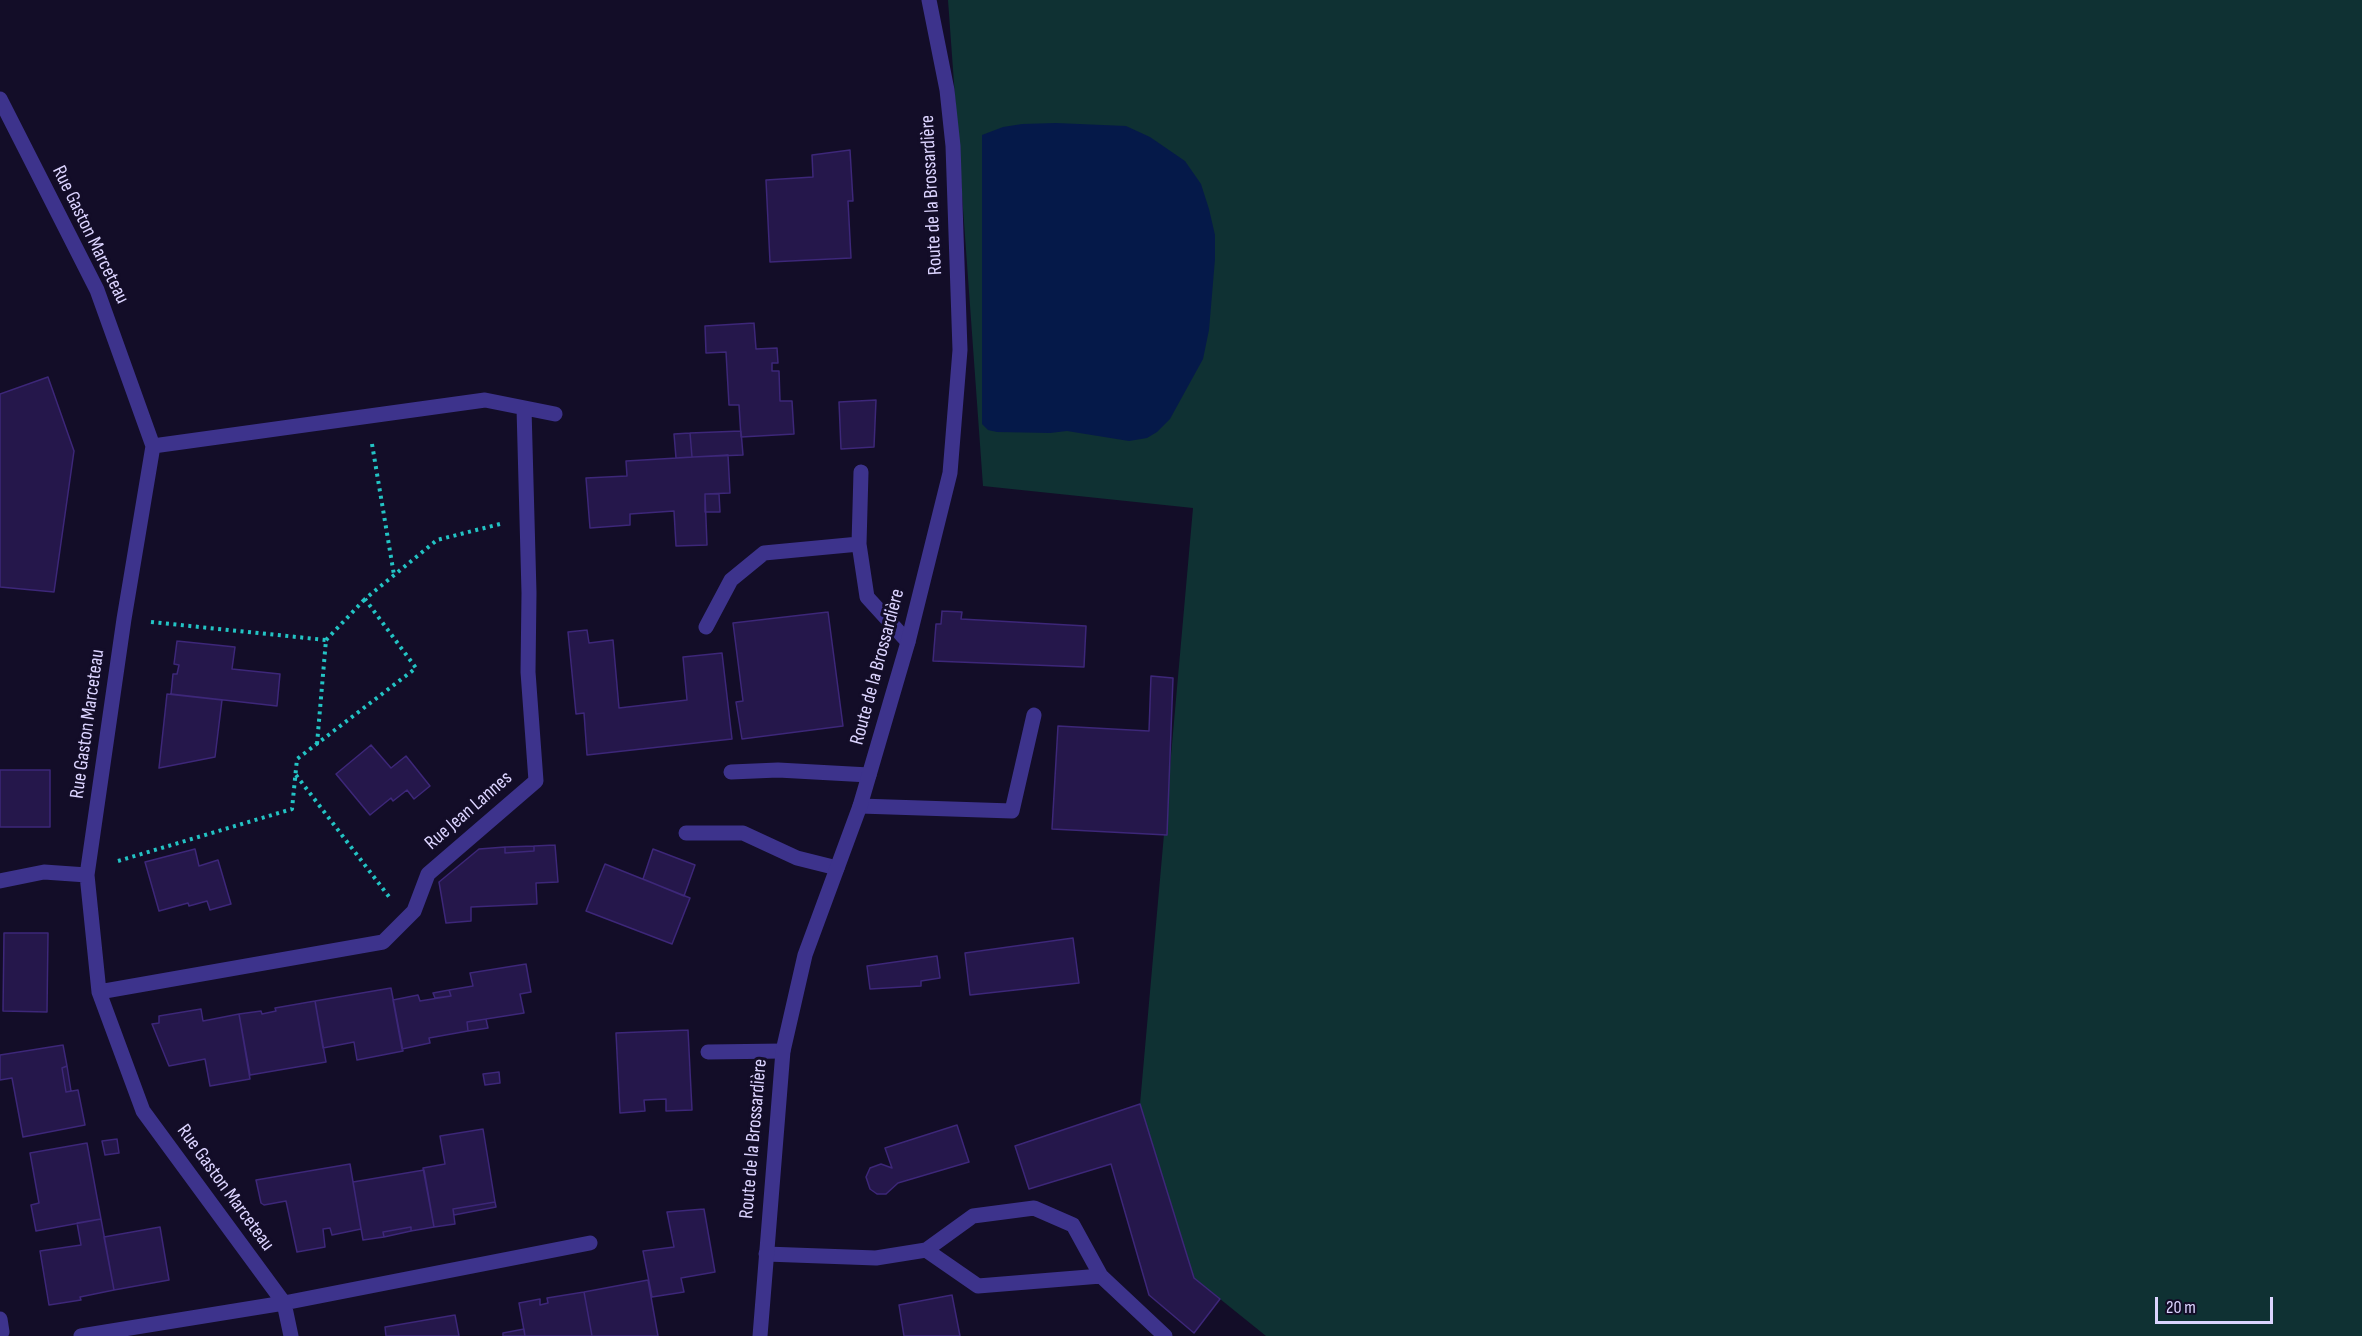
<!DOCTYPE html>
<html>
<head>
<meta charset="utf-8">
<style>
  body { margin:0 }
  #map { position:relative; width:2362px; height:1336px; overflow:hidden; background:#130d28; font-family:"Sofia Sans Condensed",sans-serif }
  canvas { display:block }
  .scale { position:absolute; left:2155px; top:1297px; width:118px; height:27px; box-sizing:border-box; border:3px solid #dcd4ff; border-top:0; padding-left:8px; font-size:18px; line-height:21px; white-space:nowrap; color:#dcd4ff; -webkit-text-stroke:4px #130d28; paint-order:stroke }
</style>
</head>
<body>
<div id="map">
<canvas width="2362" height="1336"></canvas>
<div class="scale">20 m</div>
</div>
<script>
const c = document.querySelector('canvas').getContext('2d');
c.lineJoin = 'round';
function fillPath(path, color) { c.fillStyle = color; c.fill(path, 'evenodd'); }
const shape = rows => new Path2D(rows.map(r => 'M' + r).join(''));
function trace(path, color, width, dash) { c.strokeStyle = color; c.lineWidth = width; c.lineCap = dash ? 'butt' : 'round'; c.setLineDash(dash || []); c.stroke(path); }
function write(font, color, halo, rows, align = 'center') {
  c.font = font + ' "Sofia Sans Condensed",sans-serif'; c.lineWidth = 6; c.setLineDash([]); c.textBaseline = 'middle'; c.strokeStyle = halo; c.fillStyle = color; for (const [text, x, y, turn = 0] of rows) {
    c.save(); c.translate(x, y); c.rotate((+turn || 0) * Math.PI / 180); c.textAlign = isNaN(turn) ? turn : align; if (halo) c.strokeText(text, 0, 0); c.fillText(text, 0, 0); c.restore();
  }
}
fillPath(shape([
  [948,0,2362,0,2362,1336,1266,1336,1194,1278,1140,1104,1193,508,983,486]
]), '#0f3133');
fillPath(shape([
  [1056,123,1126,126,1150,137,1185,161,1201,184,1209,209,1215,235,1215,259,1209,330,1203,359,1170,419,1157,432,1147,438,1129,441,1067,431,1050,433,997,432,988,430,982,424,982,135,1003,127,1022,124]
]), '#051949');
const building = shape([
  [850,150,853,201,848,201,851,258,770,262,766,180,813,177,812,155,850,150],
  [754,323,756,349,777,348,778,363,772,363,772,371,779,371,780,401,792,401,794,434,741,437,739,405,729,405,726,352,706,353,705,326,754,323],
  [48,377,74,451,54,592,0,587,0,394,48,377],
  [876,400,874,447,841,449,839,402,876,400],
  [741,431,743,455,692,457,690,433,741,431],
  [690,433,692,457,676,458,674,434,690,433],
  [728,455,730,493,705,494,707,545,676,546,674,511,630,514,630,525,590,528,586,478,627,476,626,461,728,455],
  [705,494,719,494,720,512,705,512,705,494],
  [942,611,962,612,961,619,1086,626,1084,667,933,661,936,624,941,624,942,611],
  [828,612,843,726,742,739,736,702,743,701,733,623,828,612],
  [587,630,589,643,613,640,619,708,687,700,683,657,722,653,732,739,587,755,584,713,576,714,568,632,587,630],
  [177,641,235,647,232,669,280,674,277,706,171,694,173,674,177,674,179,665,174,664,177,641],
  [1151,676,1173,678,1167,835,1052,829,1058,726,1149,731,1151,676],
  [167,694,222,700,215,757,159,768,167,694],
  [371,745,391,768,406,756,430,786,414,799,407,790,393,801,391,798,370,815,336,774,371,745],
  [0,770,50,770,50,827,0,827,0,770],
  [555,845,558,882,536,883,537,904,471,907,471,921,446,923,439,882,479,849,505,847,505,853,534,851,534,846,555,845],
  [534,846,534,851,505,853,505,847,534,846],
  [195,849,199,866,218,860,231,904,210,910,207,901,189,906,188,903,159,911,145,862,195,849],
  [653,849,695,865,684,896,643,879,653,849],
  [605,864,690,898,672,944,586,911,605,864],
  [4,933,48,933,47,1012,3,1011,4,933],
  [1073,938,1079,983,970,995,965,953,1073,938],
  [937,956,940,978,921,981,921,986,870,989,867,966,937,956],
  [526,964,531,992,520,994,524,1013,467,1022,468,1031,429,1038,430,1043,402,1049,393,1000,418,995,420,1001,451,996,449,990,473,986,470,973,526,964],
  [391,988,403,1051,357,1060,354,1042,323,1048,315,1001,391,988],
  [449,990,451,996,435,998,433,993,449,990],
  [315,1001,326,1062,250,1075,239,1014,261,1011,262,1014,276,1011,275,1008,315,1001],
  [201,1009,203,1021,239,1014,250,1079,210,1086,205,1059,169,1066,152,1024,159,1023,159,1016,201,1009],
  [486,1019,488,1028,468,1031,467,1022,486,1019],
  [688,1030,692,1110,666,1111,666,1099,644,1100,645,1111,620,1113,616,1033,688,1030],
  [63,1045,67,1066,62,1068,66,1092,78,1090,85,1125,23,1137,12,1078,0,1080,0,1055,63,1045],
  [67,1066,71,1091,66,1092,62,1068,67,1066],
  [499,1072,500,1083,485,1085,483,1074,499,1072],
  [1140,1104,1194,1278,1220,1299,1194,1333,1149,1295,1111,1164,1029,1189,1015,1146,1140,1104],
  [957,1125,969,1162,898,1183,886,1194,877,1194,870,1189,866,1177,870,1168,881,1164,892,1168,885,1148,957,1125],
  [483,1129,495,1202,453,1209,455,1224,434,1227,423,1168,445,1164,440,1136,483,1129],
  [117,1139,119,1153,105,1155,102,1141,117,1139],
  [87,1143,101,1219,36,1231,31,1205,39,1203,30,1153,87,1143],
  [350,1164,361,1229,332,1235,330,1228,323,1229,325,1247,297,1252,286,1201,264,1205,261,1203,256,1180,350,1164],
  [424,1170,434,1227,411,1231,411,1227,383,1232,384,1237,363,1240,353,1182,424,1170],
  [495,1202,496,1207,454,1215,453,1209,495,1202],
  [704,1209,715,1272,681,1278,684,1292,652,1297,643,1251,674,1247,667,1212,704,1209],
  [101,1219,114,1290,80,1297,81,1300,49,1305,40,1251,81,1245,77,1223,101,1219],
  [160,1227,169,1280,114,1290,104,1237,160,1227],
  [411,1227,411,1231,384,1237,383,1232,411,1227],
  [648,1280,658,1336,592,1336,584,1292,648,1280],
  [584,1292,592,1336,525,1336,519,1303,540,1299,540,1305,548,1303,547,1298,584,1292],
  [952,1295,960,1336,904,1336,899,1305,952,1295],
  [455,1315,459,1336,386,1336,385,1327,455,1315],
  [524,1329,525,1336,503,1336,503,1333,524,1329]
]);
fillPath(building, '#25174b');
trace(building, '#3d2779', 1.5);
trace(shape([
  [372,444,394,575],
  [151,622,326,640,317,744],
  [326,640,365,599],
  [296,775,390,898],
  [118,861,292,809,297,759,416,668,365,599,437,540,500,524]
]), '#23c3c4', 4, [3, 4.5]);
trace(shape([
  [861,472,859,544,867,597,908,642],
  [706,627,731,580,764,553,859,544],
  [731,772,778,770,869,775],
  [860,806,1012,811,1034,715],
  [686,833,743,833,797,858,837,868],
  [708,1052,783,1051],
  [766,1254,876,1258,926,1250,973,1216,1034,1208,1073,1225,1101,1276,978,1286,926,1250],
  [1101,1276,1165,1336]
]), '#3d338c', 15);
trace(shape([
  [0,99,97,290,153,446,124,619,87,875,99,992,143,1111,284,1303,291,1336],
  [153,446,485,400,555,414],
  [0,881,44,872,87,875],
  [99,992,383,942,414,911,428,874,536,781,528,672,529,593,524,408],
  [0,1319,2,1332],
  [81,1336,284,1303,590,1243],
  [760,1336,783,1051,805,955,860,806,908,642,950,473,960,350,953,146,947,90,929,0]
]), '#3d338c', 15);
write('20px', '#dcd4ff', '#130d28', [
  ["Route de la Brossardière",932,195,-93],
  ["Rue Gaston Marceteau",90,235,64],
  ["Route de la Brossardière",878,667,-75],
  ["Rue Gaston Marceteau",88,724,-82],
  ["Rue Jean Lannes",469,811,-41],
  ["Route de la Brossardière",754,1139,-85],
  ["Rue Gaston Marceteau",225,1188,54]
]);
</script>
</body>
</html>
